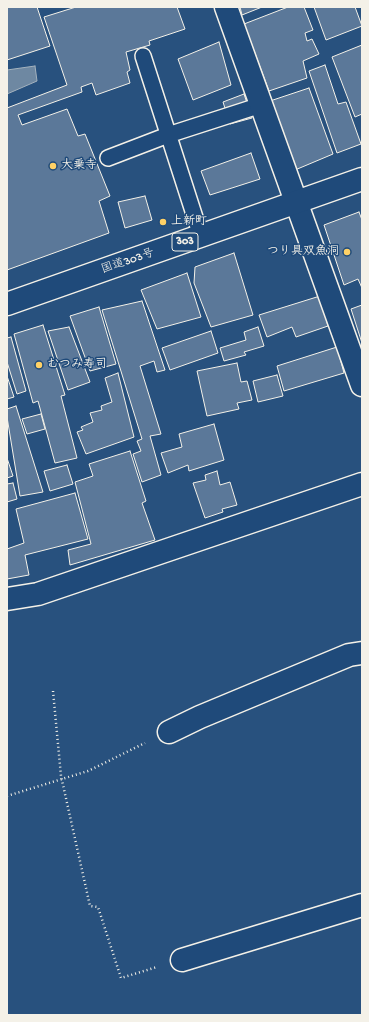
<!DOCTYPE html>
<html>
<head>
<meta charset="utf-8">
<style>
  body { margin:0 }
  #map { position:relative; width:369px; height:1022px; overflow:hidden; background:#28517e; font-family:"Gochi Hand",sans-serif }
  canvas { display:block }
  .frame { position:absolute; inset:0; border:8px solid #f4f1e8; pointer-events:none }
</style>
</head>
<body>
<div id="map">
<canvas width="369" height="1022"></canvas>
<div class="frame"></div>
</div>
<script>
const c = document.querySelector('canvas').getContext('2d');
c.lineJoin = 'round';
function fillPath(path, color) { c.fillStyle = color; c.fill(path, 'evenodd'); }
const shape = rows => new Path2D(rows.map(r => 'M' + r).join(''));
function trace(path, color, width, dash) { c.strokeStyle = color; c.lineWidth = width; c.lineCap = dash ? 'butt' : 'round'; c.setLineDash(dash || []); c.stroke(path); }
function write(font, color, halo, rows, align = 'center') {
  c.font = font + ' "Gochi Hand","Klee One",sans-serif'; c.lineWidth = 3; c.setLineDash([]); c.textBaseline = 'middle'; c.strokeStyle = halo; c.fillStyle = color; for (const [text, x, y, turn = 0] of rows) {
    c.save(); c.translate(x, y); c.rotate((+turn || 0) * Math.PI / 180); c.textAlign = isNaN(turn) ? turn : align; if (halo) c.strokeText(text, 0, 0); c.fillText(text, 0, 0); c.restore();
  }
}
const water = shape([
  [35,66,37,81,7,94,7,70,35,66]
]);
fillPath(water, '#6e88a2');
trace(water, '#a4b2be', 1);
const building = shape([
  [7,7,37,7,50,46,7,60,7,7],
  [76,7,177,7,185,29,149,41,150,45,126,52,130,70,127,72,130,83,96,95,92,83,81,87,82,92,18,115,22,125,67,109,78,136,85,134,110,196,99,201,109,233,7,270,7,108,67,85,44,17,76,7],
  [240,7,262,7,242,15,240,7],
  [288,7,304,7,313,30,305,33,307,41,312,39,319,54,303,61,307,78,269,91,244,24,288,7],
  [314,7,355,7,362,26,326,40,314,7],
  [219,42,231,85,193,100,178,59,219,42],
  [362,45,362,114,355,117,332,57,362,45],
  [325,65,338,104,346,102,361,144,337,153,309,71,325,65],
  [309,88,333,154,295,170,270,101,309,88],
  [244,94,252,118,230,124,223,102,244,94],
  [251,153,260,179,210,195,201,171,251,153],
  [145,196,152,220,125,228,118,202,145,196],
  [359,212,362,220,362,288,358,279,344,285,324,225,359,212],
  [234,253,253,315,211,327,194,283,195,267,234,253],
  [187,273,201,317,157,329,141,290,187,273],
  [320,296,328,326,296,337,292,327,267,337,259,315,320,296],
  [142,301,165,370,157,372,154,361,140,366,161,434,150,436,161,475,142,482,133,454,141,451,137,441,142,439,102,310,142,301],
  [362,305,362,343,351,309,362,305],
  [99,307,116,364,90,371,70,316,99,307],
  [43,325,65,395,61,396,77,458,55,463,38,401,33,403,14,334,43,325],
  [69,327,90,382,68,390,48,331,69,327],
  [258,327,264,346,244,352,246,355,224,361,220,348,246,340,244,332,258,327],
  [211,331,218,353,170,370,162,348,211,331],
  [11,337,26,391,17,394,7,362,7,338,11,337],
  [337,347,344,373,284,391,277,366,337,347],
  [237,363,241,382,247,381,252,400,237,403,239,409,207,416,197,371,237,363],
  [118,373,134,437,86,454,77,432,83,430,81,427,93,422,90,413,102,410,101,406,112,402,105,378,118,373],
  [277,375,283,396,258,402,253,381,277,375],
  [7,376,14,397,7,399,7,376],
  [16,406,43,492,20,496,7,417,7,409,16,406],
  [41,414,45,429,27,434,22,419,41,414],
  [214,424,224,460,189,471,188,465,168,473,161,453,182,447,179,434,214,424],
  [130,451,146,501,142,503,155,540,70,565,68,550,91,544,75,482,93,476,89,464,130,451],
  [7,458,13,476,7,478,7,458],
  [67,465,73,484,50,491,44,471,67,465],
  [217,471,220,485,230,482,237,505,222,509,223,512,205,518,193,483,206,480,205,475,217,471],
  [13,483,17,499,7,502,7,484,13,483],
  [75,493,88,539,25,555,29,575,7,579,7,549,24,543,16,509,75,493]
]);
fillPath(building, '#5b7899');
trace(building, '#f4f1e8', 1);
const lane = shape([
  [143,56,201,236],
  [108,158,168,135,261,105]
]);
const street = shape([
  [226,7,362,385],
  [7,599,38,594,362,484],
  [169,732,200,717,349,655,362,653],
  [182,960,362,905]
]);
const highway = shape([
  [7,304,362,179]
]);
trace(lane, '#f4f1e8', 18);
trace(street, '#f4f1e8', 25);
trace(highway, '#f4f1e8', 25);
trace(shape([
  [53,691,61,776,90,906,98,907,121,978,157,967],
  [7,796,88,771,145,743]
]), '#f4f1e8', 2.5, [1, 3]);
trace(lane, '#1f4a7a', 15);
trace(street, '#1f4a7a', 22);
trace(highway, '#1f4a7a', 22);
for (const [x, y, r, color] of [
  [53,166,4,"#ffd166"],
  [163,222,4,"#ffd166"],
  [347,252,4,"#ffd166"],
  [39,365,4,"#ffd166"]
]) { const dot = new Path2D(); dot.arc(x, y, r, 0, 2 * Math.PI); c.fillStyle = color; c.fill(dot); trace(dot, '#1f4a7a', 1.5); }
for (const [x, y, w] of [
  [185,242,26]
]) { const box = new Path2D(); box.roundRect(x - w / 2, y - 9, w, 18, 3); c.fillStyle = '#1f4a7a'; c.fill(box); trace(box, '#f4f1e8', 1); }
write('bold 11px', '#f4f1e8', null, [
  ["303",185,242]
]);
write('bold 12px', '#f4f1e8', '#1f4a7a', [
  ["大乗寺",61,166],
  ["上新町",171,222],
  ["つり具双魚洞",339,252,"right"],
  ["むつみ寿司",47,365]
], 'left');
write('12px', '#f4f1e8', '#1f4a7a', [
  ["国道303号",128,262,-19]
]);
</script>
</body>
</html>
